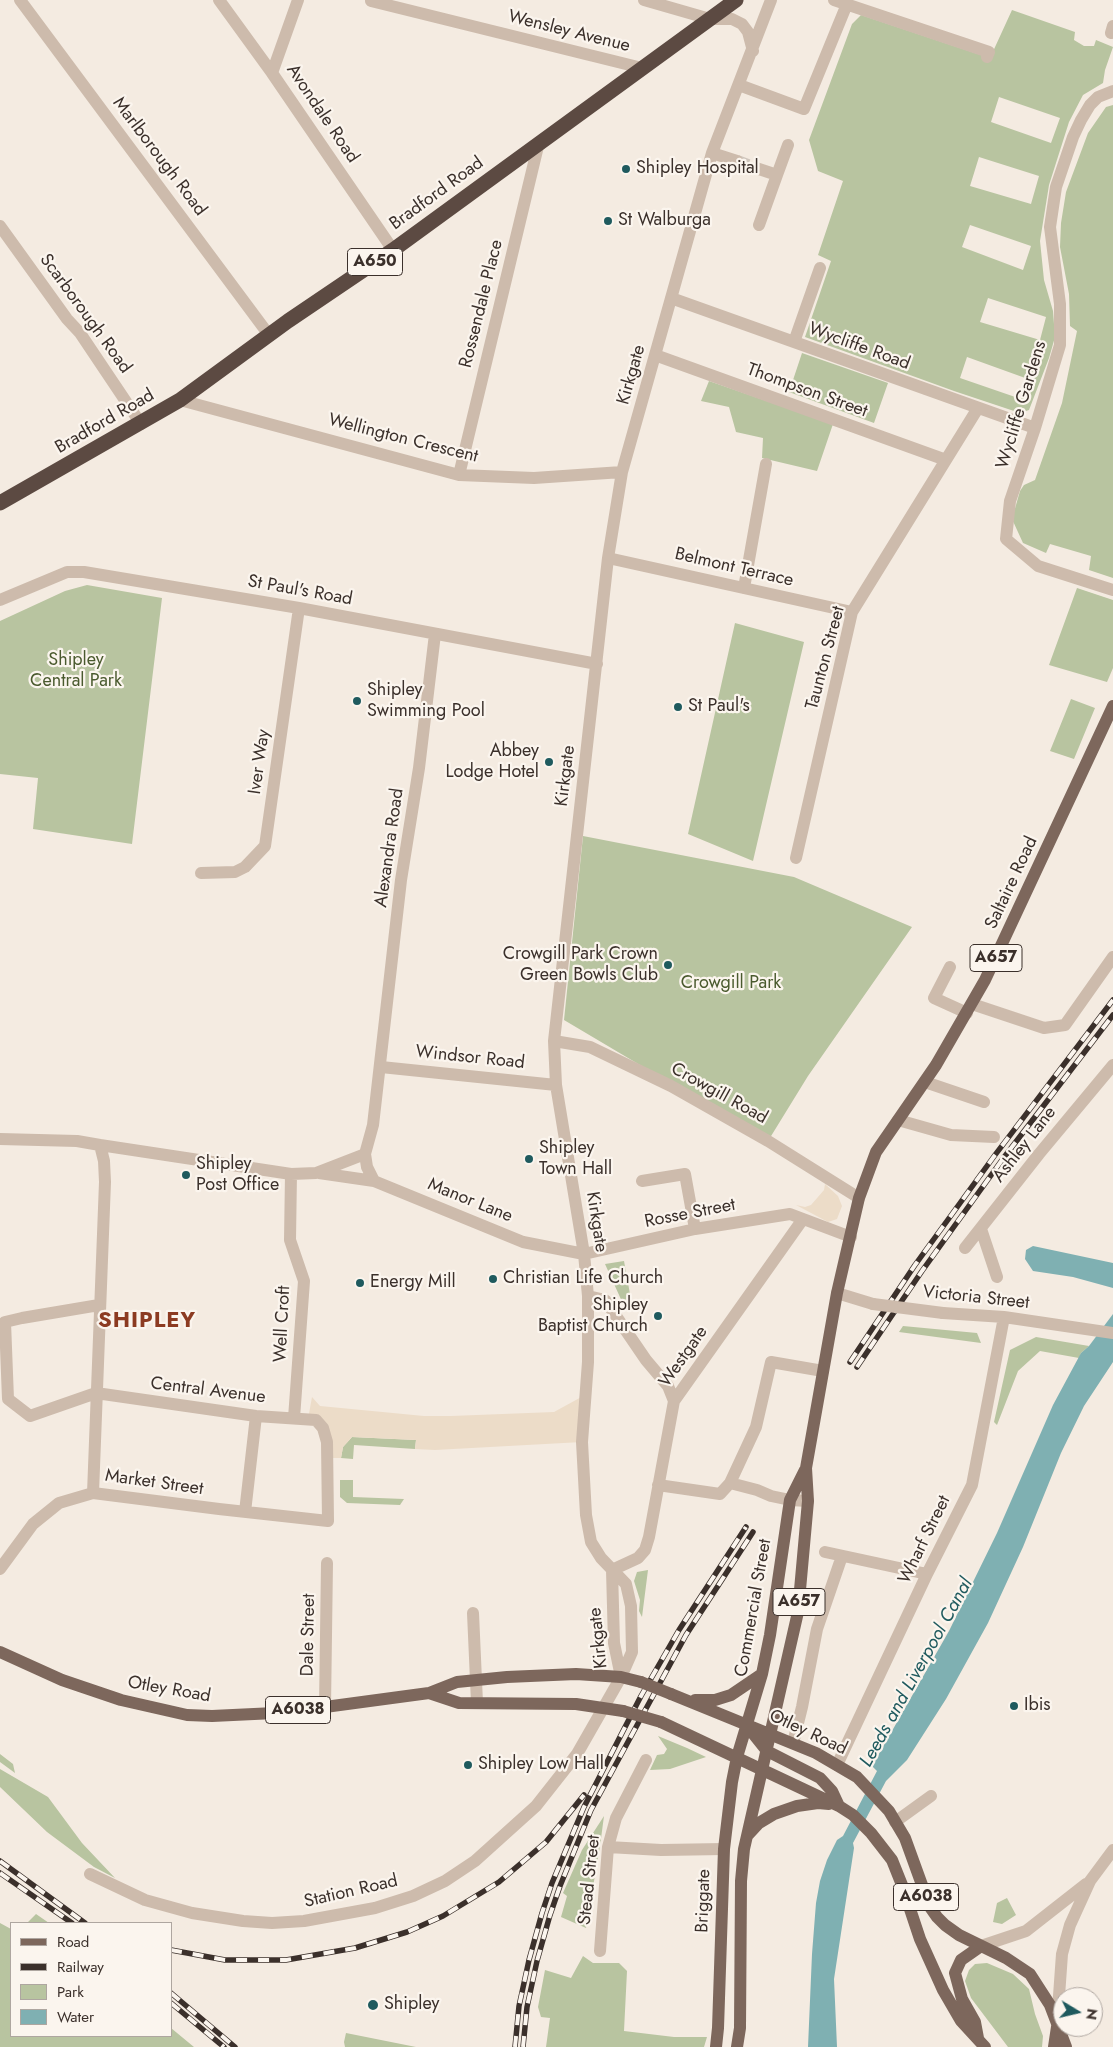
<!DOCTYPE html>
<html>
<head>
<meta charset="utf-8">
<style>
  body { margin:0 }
  #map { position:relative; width:1113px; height:2047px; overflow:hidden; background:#f4ebe1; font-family:Jost,sans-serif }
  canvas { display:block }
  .legend { position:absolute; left:10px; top:1922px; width:162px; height:115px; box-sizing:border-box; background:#fbf5ee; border:1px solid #aea6a0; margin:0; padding:6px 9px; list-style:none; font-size:15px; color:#3b302b }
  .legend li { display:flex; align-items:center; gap:10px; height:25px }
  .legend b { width:25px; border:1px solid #aea6a0 }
  .north { position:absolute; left:1053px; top:1987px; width:50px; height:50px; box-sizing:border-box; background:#fbf5ee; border:1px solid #aea6a0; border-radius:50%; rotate:99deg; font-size:14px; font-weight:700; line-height:20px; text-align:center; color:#3b302b }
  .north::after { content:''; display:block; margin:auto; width:18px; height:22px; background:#1f5a5e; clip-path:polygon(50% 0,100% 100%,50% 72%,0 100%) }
</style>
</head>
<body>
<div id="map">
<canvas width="1113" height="2047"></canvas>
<ul class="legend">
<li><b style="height:6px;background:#7d675c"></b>Road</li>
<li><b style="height:6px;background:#3b302b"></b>Railway</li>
<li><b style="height:14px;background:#b8c4a0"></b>Park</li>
<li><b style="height:14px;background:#7fb0b2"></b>Water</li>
</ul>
<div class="north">N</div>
</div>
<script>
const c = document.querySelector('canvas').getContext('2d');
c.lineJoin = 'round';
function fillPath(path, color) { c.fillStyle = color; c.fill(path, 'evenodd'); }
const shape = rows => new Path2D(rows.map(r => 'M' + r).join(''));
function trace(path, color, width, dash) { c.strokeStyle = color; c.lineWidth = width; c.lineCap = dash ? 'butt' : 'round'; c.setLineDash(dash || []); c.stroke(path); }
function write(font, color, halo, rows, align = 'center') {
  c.font = font + ' Jost,sans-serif'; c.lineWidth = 4.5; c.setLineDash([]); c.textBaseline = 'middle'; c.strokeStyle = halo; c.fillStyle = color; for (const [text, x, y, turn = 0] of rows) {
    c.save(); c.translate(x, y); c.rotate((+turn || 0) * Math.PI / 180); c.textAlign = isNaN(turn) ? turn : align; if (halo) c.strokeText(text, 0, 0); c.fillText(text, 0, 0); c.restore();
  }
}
fillPath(shape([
  [1012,10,1075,32,1074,40,1084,46,1094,46,1096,40,1113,47,1105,70,1103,83,1083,95,1069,122,1049,185,1040,241,1044,280,1053,311,1055,337,1049,358,1029,410,1020,413,954,391,805,337,831,261,818,255,843,181,818,171,809,140,852,24,861,15,990,58],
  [999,97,1060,118,1051,143,991,122],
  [979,157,1039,176,1031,204,970,186],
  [970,225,1031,246,1023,270,962,247],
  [988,298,1046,317,1040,340,980,322],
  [967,357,1028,379,1021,399,960,378],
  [1113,105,1113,578,1089,570,1091,556,1050,544,1046,553,1023,543,1012,519,1020,491,1024,485,1035,480,1062,403,1077,331,1070,326,1069,294,1060,247,1061,223,1066,192,1088,133,1106,107],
  [802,353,888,383,874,423,789,392],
  [709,381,833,424,817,471,762,458,763,438,736,432,729,407,701,401],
  [87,585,162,598,132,844,33,829,38,778,0,774,0,621,65,591],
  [1077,588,1113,600,1113,668,1107,682,1049,665],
  [735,623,804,642,753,861,688,834],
  [1071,699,1095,708,1074,759,1050,751],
  [583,836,794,877,912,927,808,1076,768,1141,564,1020],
  [624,1261,632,1305,624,1306,605,1264],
  [903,1326,977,1333,981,1343,899,1332],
  [1036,1337,1089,1346,1081,1353,1079,1358,1040,1351,1018,1371,997,1425,994,1422,1010,1350],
  [352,1437,416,1440,415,1449,354,1445,353,1459,341,1458,343,1447],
  [340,1480,353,1480,353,1497,404,1499,400,1505,347,1503,340,1497],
  [648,1570,642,1617,639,1611,640,1600,634,1581,637,1572],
  [658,1736,687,1748,706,1757,670,1769,650,1770,657,1755,664,1754,667,1749],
  [0,1754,13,1764,15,1773,0,1762],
  [0,1769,48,1797,82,1843,115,1878,94,1867,47,1832,0,1787],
  [604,1816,600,1846,586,1928,561,1917,567,1896,563,1893,582,1850],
  [1007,1898,1016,1915,1002,1924,993,1922,997,1903],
  [36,1914,49,1923,27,1923],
  [0,1923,11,1929,11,2036,171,2036,171,2028,194,2047,0,2047],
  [583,1956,593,1963,619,1963,627,1971,624,2031,674,2037,707,2037,704,2047,546,2047,550,2018,541,2017,538,2007,545,1970,571,1978],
  [987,1963,1013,1974,1029,1989,1035,2014,1043,2036,1042,2047,1008,2047,971,1998,965,1981,969,1970,975,1964],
  [346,2033,416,2047,345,2047,344,2042]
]), '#b8c4a0');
fillPath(shape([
  [825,1184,838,1196,842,1206,837,1219,828,1222,796,1205,805,1207,811,1205,824,1190],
  [585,1395,582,1442,435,1450,415,1449,416,1440,352,1437,343,1447,341,1458,328,1458,327,1442,308,1419,312,1397,320,1406,424,1416,451,1416,554,1412]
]), '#ecdcc8');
fillPath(shape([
  [1033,1246,1113,1263,1113,1288,1073,1277,1033,1271,1025,1259,1026,1250],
  [1113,1314,1113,1362,1084,1406,1061,1453,1023,1547,988,1623,946,1699,907,1760,886,1781,853,1843,854,1848,834,1979,837,2047,808,2047,812,1954,816,1903,820,1881,827,1860,837,1840,843,1836,877,1771,872,1766,949,1631,997,1533,1053,1405,1081,1353,1089,1346]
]), '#7fb0b2');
trace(shape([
  [737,161,756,168]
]), '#cfc6bd', 12, [12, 6]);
trace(shape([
  [20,0,269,335],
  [219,0,272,73,393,250],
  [644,0,710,19,732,19,742,24,748,32,753,51],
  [834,0,989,52,987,57],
  [371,1,642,68],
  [1111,33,1113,26],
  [272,73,298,0],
  [739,85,804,109,847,4],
  [1113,91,1098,97,1090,105,1081,120,1073,137,1056,187,1050,227,1060,304,1060,345,1035,428,1010,501,1006,539,1038,566,1113,590],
  [712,153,737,161],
  [756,168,777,175,788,145],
  [759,225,777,175],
  [0,226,67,319,80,333,141,424],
  [671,298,1035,428],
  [794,342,820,268],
  [655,355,946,460],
  [180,400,459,475,534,478,622,472],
  [459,475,539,142],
  [608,558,852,612],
  [744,588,766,464],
  [0,600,67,572,84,572,299,608,597,664],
  [435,634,419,768,401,880,373,1125,365,1154,367,1167,374,1181,523,1242,584,1254,695,1229,790,1214,851,1237],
  [796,858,852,612,978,408],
  [201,873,235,872,245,867,265,846,299,608],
  [950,967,934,998,967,1013],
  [972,1004,1044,1028,1065,1025,1113,957],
  [554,1041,590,1047,671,1086,768,1141,859,1198],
  [381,1067,556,1085],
  [925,1082,984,1102],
  [898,1120,951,1135,994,1137],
  [0,1139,77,1141,100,1145,104,1161,105,1182,93,1493],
  [100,1145,291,1174,316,1173,365,1154],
  [319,1173,374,1181],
  [291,1174,290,1240,304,1281,294,1418],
  [642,1181,685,1174,695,1229],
  [981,1229,997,1277],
  [965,1248,1039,1154,1113,1065],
  [837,1293,873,1304],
  [588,1296,605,1300,646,1360,668,1386,674,1401],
  [943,1313,1004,1317,1113,1333],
  [730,1483,757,1490,771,1496,790,1500,808,1501],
  [658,1485,720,1494,730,1483,756,1427,771,1362,823,1371],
  [245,1512,256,1416],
  [825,1552,927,1574],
  [0,1569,33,1524,59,1503,93,1493,219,1509,328,1521,327,1442,323,1428,316,1420,256,1416,96,1393,30,1416,8,1399,5,1322,22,1318,99,1305],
  [612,1570,638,1558,645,1550,649,1537,674,1401,803,1219],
  [612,1570,614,1643,621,1677],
  [473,1613,477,1703],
  [325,1707,327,1563],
  [793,1743,802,1707,817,1629,842,1556],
  [837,1765,927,1574,972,1485,1004,1317],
  [895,1822,931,1796],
  [608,1847,661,1850,724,1849],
  [90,1874,145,1900,192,1913,243,1921,272,1923,304,1921,375,1908,413,1896,445,1881,475,1861,536,1806,577,1754,621,1677,632,1652,631,1606,626,1584,601,1558,591,1542,586,1515,582,1442,588,1362,588,1296,584,1254,556,1085,554,1041,608,558,622,472,712,153,771,0],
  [981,1946,1026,1931,1086,1884],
  [600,1951,608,1847,616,1818,646,1760],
  [1057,2024,1062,1954,1070,1925,1090,1881,1113,1850]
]), '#cdbbac', 12);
trace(shape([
  [0,1652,62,1680,121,1700,187,1715,212,1716,275,1713,325,1707,429,1693,457,1682,507,1677,576,1674,621,1677,641,1682],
  [429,1693,459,1703,576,1704,623,1711],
  [671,1694,816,1753,857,1777,889,1811,905,1838,930,1907,937,1917,945,1925,959,1935,1006,1958,1030,1974,1050,2005,1066,2047],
  [695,1700,715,1700,731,1695,762,1674],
  [661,1722,839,1806,853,1815,871,1833,892,1860,902,1885,920,1939,943,1990,961,2021,985,2047],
  [747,1726,767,1751,820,1778,832,1791,839,1806],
  [747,1836,759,1823,774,1814,797,1806,818,1803,829,1804],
  [978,2038,975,2022,962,1999,955,1973,961,1960,981,1946],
  [716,2047,718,2028,724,1849,732,1782,737,1757,762,1674,770,1635,790,1500,805,1470],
  [737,2047,740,2028,741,1881,744,1849,798,1612,808,1501,806,1468,837,1293,859,1198,876,1152,936,1065,985,980,1113,706],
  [1054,2047,1057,2027]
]), '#7d675c', 12);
trace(shape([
  [0,503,180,400,288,321,393,250,736,0]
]), '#5c4a42', 15);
const rail = shape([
  [850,1362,915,1265,995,1155,1113,1000],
  [857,1367,922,1271,1002,1160,1113,1015],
  [0,1861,85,1923],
  [0,1873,72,1923],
  [171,1950,225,1960,286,1960,355,1948,407,1932,443,1916,499,1882,546,1842,584,1795],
  [171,1993,235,2047],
  [171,2003,224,2047],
  [515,2047,519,2006,529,1960,542,1913,552,1883,584,1807,641,1696,679,1630,746,1527],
  [523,2047,527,2007,537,1961,550,1915,560,1886,591,1810,686,1635,753,1532]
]);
trace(rail, '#3b302b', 5.5);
trace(rail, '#fbf5ee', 4, [11]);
trace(shape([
  [873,1304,943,1313]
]), '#cdbbac', 12);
trace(shape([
  [641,1682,671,1694],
  [623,1711,661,1722]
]), '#7d675c', 12);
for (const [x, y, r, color] of [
  [626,169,5,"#1f5a5e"],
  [608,221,5,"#1f5a5e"],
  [357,701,5,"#1f5a5e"],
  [678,707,5,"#1f5a5e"],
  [549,762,5,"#1f5a5e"],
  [668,965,5,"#1f5a5e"],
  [529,1159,5,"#1f5a5e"],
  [186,1175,5,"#1f5a5e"],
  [493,1279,5,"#1f5a5e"],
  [360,1283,5,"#1f5a5e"],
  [658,1316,5,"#1f5a5e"],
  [1014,1706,5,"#1f5a5e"],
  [468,1765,5,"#1f5a5e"],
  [373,2005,6,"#1f5a5e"]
]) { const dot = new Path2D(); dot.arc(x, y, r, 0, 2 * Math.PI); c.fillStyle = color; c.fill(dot); trace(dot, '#fbf5ee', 2); }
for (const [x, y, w] of [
  [375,262,55],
  [996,958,52],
  [799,1602,52],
  [298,1710,65],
  [926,1897,65]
]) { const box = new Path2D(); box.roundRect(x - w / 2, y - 13.5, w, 27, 4); c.fillStyle = '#fbf5ee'; c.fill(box); trace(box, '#3b302b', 1); }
write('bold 16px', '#3b302b', null, [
  ["A650",375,262],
  ["A657",996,958],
  ["A657",799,1602],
  ["A6038",298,1710],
  ["A6038",926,1897]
]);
write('18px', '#3b302b', '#fbf5ee', [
  ["Wensley Avenue",569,32,14],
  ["Avondale Road",322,114,56],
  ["Marlborough Road",159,157,53],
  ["Bradford Road",437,194,-36],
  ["Rossendale Place",482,304,-76],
  ["Scarborough Road",85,314,54],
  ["Wycliffe Road",859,347,20],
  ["Kirkgate",632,375,-74],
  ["Thompson Street",807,391,20],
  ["Wycliffe Gardens",1022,405,-73],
  ["Bradford Road",105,422,-30],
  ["Wellington Crescent",403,439,14],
  ["Belmont Terrace",734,568,13],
  ["St Paul's Road",300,591,10],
  ["Taunton Street",826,658,-75],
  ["Iver Way",260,762,-82],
  ["Kirkgate",566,776,-83],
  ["Alexandra Road",390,848,-82],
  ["Saltaire Road",1012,883,-65],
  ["Windsor Road",470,1058,6],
  ["Crowgill Road",719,1094,29],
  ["Ashley Lane",1025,1145,-52],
  ["Manor Lane",470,1201,22],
  ["Rosse Street",690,1214,-11],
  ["Kirkgate",596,1222,81],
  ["Victoria Street",976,1298,6],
  ["Well Croft",283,1324,-87],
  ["Westgate",684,1357,-55],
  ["Central Avenue",208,1391,7],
  ["Market Street",154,1483,8],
  ["Wharf Street",925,1540,-64],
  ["Commercial Street",754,1608,-80],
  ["Dale Street",309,1635,-89],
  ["Kirkgate",599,1638,-96],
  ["Otley Road",169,1690,10],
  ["Otley Road",808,1733,25],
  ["Stead Street",590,1880,-84],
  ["Station Road",351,1892,-13],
  ["Briggate",704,1901,-88]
]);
write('18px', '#3b302b', '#fbf5ee', [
  ["Shipley Hospital",636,169],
  ["St Walburga",618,221],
  ["Shipley",367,691],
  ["Swimming Pool",367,712],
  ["St Paul's",688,707],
  ["Abbey",539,752,"right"],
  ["Lodge Hotel",539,773,"right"],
  ["Crowgill Park Crown",658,955,"right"],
  ["Green Bowls Club",658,976,"right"],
  ["Shipley",539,1149],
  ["Town Hall",539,1170],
  ["Shipley",196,1165],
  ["Post Office",196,1186],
  ["Christian Life Church",503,1279],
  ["Energy Mill",370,1283],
  ["Shipley",648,1306,"right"],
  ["Baptist Church",648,1327,"right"],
  ["Ibis",1024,1706],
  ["Shipley Low Hall",478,1765],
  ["Shipley",384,2005]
], 'left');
write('18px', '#4a5a2e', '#fbf5ee', [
  ["Shipley",76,661],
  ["Central Park",76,682],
  ["Crowgill Park",731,984]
]);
write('italic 19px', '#1f5a5e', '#fbf5ee', [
  ["Leeds and Liverpool Canal",917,1673,-61]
]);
c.letterSpacing = '1px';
write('bold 22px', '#8c3b22', '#fbf5ee', [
  ["SHIPLEY",147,1322]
]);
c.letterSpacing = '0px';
</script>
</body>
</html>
